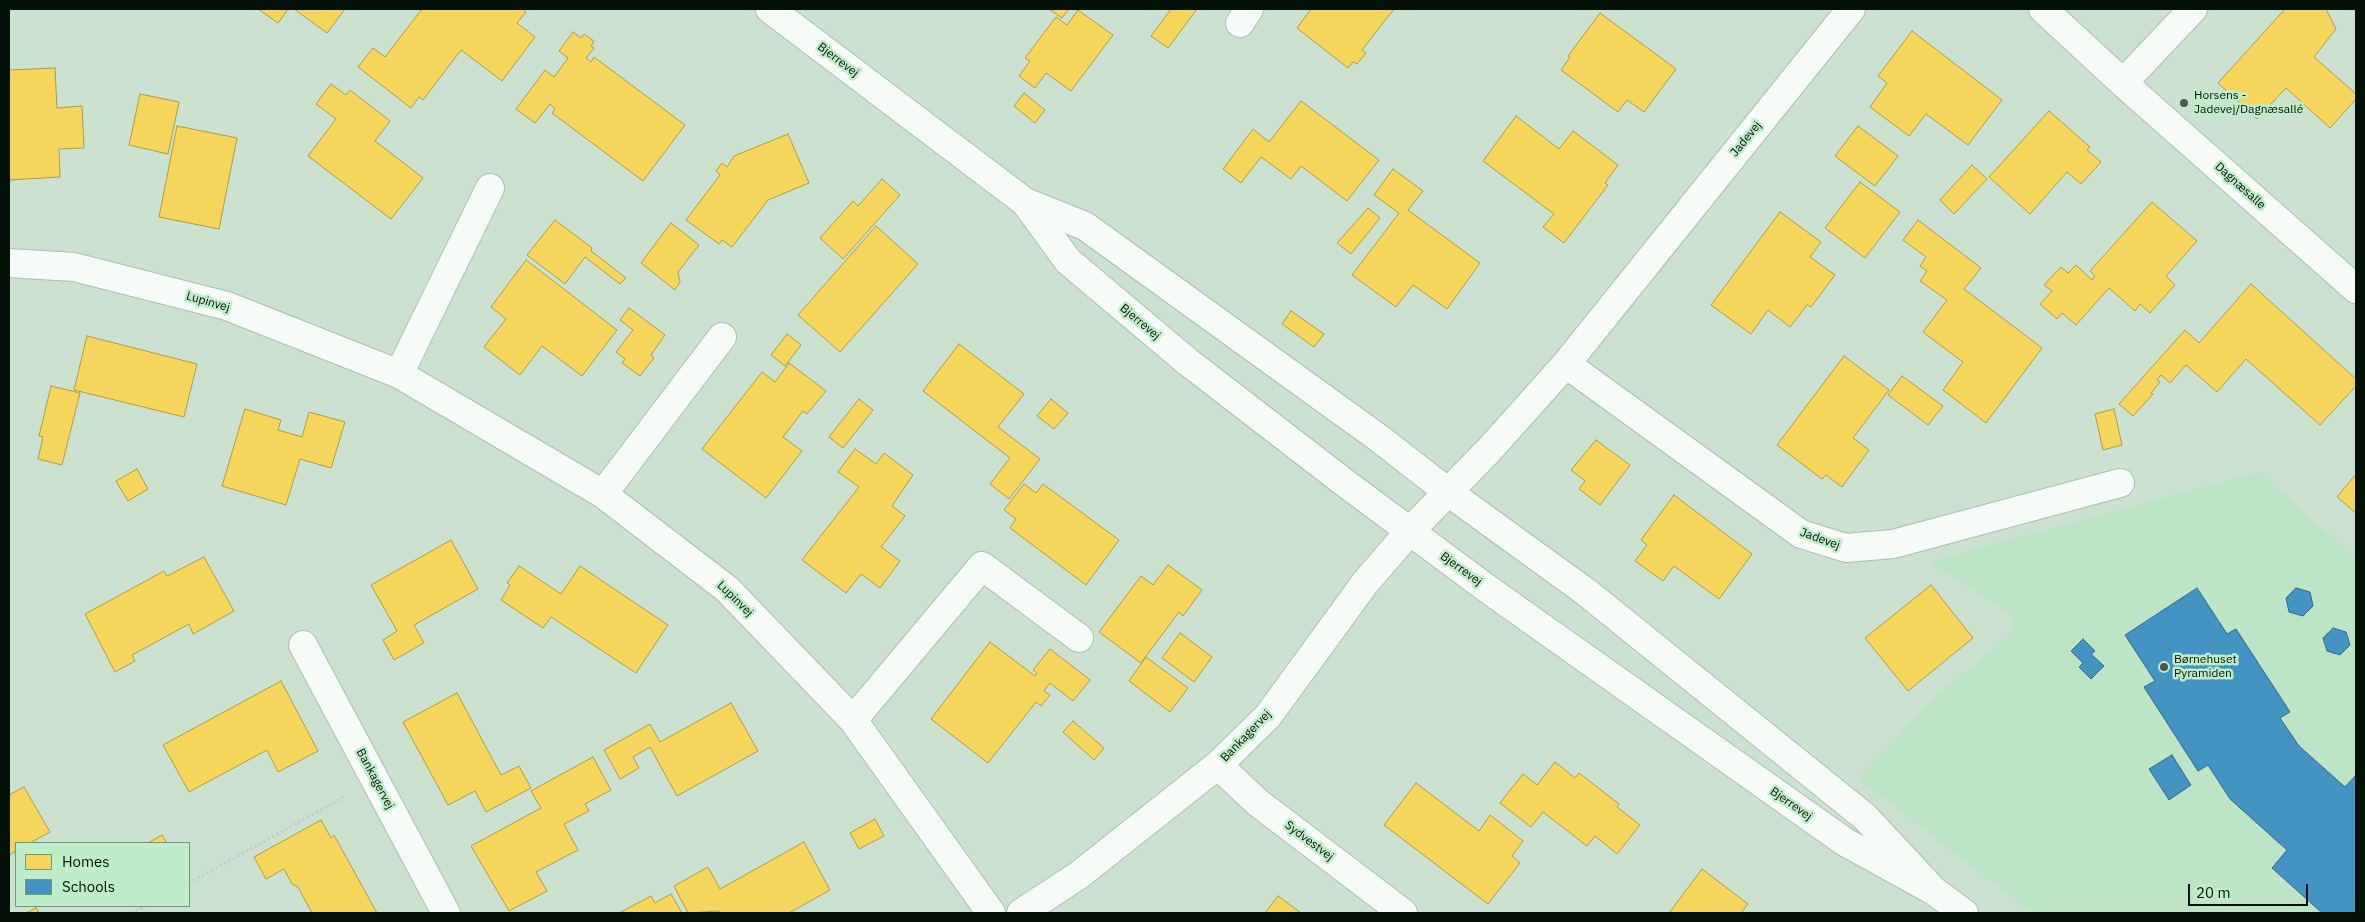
<!DOCTYPE html>
<html>
<head>
<meta charset="utf-8">
<style>
  body { margin:0 }
  #map { position:relative; width:2365px; height:922px; overflow:hidden; background:#cae2cf; font-family:"IBM Plex Sans",sans-serif }
  canvas { display:block }
  .frame { position:absolute; inset:0; border:10px solid #031106; pointer-events:none }
  .legend { position:absolute; left:15px; top:842px; width:175px; height:65px; box-sizing:border-box; background:#bfedc9; border:1px solid #74957b; margin:0; padding:6px 9px; list-style:none; font-size:15px; color:#031106 }
  .legend li { display:flex; align-items:center; gap:10px; height:25px }
  .legend b { width:25px; border:1px solid #74957b }
  .scale { position:absolute; left:2188px; top:884px; width:120px; height:22px; box-sizing:border-box; border:2px solid #031106; border-top:0; padding-left:6px; font-size:15px; line-height:18px; white-space:nowrap; color:#031106; -webkit-text-stroke:4px #bfedc9; paint-order:stroke }
</style>
</head>
<body>
<div id="map">
<canvas width="2365" height="922"></canvas>
<div class="frame"></div>
<ul class="legend">
<li><b style="height:14px;background:#f6d55c"></b>Homes</li>
<li><b style="height:14px;background:#4393c3"></b>Schools</li>
</ul>
<div class="scale">20 m</div>
</div>
<script>
const c = document.querySelector('canvas').getContext('2d');
c.lineJoin = 'round';
function fillPath(path, color) { c.fillStyle = color; c.fill(path, 'evenodd'); }
const shape = rows => new Path2D(rows.map(r => 'M' + r).join(''));
function trace(path, color, width, dash) { c.strokeStyle = color; c.lineWidth = width; c.lineCap = dash ? 'butt' : 'round'; c.setLineDash(dash || []); c.stroke(path); }
function write(font, color, halo, rows, align = 'center') {
  c.font = font + ' "IBM Plex Sans",sans-serif'; c.lineWidth = 5; c.setLineDash([]); c.textBaseline = 'middle'; c.strokeStyle = halo; c.fillStyle = color; for (const [text, x, y, turn = 0] of rows) {
    c.save(); c.translate(x, y); c.rotate((+turn || 0) * Math.PI / 180); c.textAlign = isNaN(turn) ? turn : align; if (halo) c.strokeText(text, 0, 0); c.fillText(text, 0, 0); c.restore();
  }
}
fillPath(shape([
  [2259,472,2356,559,2356,913,2033,913,1859,779,1935,697,2009,637,2013,623,2008,612,1930,562]
]), '#bde4c5');
const homes = shape([
  [258,9,288,9,278,23,258,9],
  [294,9,345,9,327,33,294,9],
  [422,9,522,9,526,12,517,23,535,37,502,81,461,50,423,100,419,97,411,108,358,67,373,48,385,57,422,9],
  [1049,9,1069,9,1062,18,1049,9],
  [1171,9,1197,9,1168,48,1151,36,1171,9],
  [1311,9,1394,9,1362,50,1366,53,1357,64,1353,62,1348,68,1297,28,1311,9],
  [2285,9,2326,9,2336,29,2314,57,2356,94,2356,99,2330,128,2286,88,2257,119,2218,83,2285,9],
  [1078,10,1113,35,1071,91,1046,73,1035,88,1019,76,1030,61,1025,58,1056,17,1067,25,1078,10],
  [1600,13,1676,69,1644,112,1627,100,1618,112,1561,70,1570,57,1568,56,1600,13],
  [1912,31,2002,100,1968,145,1926,114,1909,136,1870,107,1887,83,1878,76,1912,31],
  [573,32,581,38,584,34,594,41,591,46,594,48,586,58,591,62,594,57,685,125,643,181,552,113,555,109,550,104,535,123,516,109,545,70,554,77,568,58,559,51,573,32],
  [55,68,57,108,82,106,84,148,59,149,60,177,9,180,9,70,55,68],
  [331,84,346,95,350,90,390,121,375,141,423,178,391,219,308,156,336,119,316,104,331,84],
  [1024,93,1045,110,1035,123,1014,106,1024,93],
  [140,94,179,102,168,154,129,145,140,94],
  [1301,101,1379,160,1347,201,1301,166,1291,179,1261,157,1241,183,1223,169,1253,129,1269,142,1301,101],
  [2049,111,2090,147,2087,150,2101,162,2081,184,2067,172,2030,214,1989,177,2049,111],
  [1516,116,1559,149,1573,131,1618,165,1605,183,1608,185,1564,243,1543,227,1554,214,1483,161,1516,116],
  [177,126,237,138,219,229,159,217,177,126],
  [1858,126,1898,156,1875,186,1835,156,1858,126],
  [788,134,809,183,768,200,732,247,722,240,719,244,686,220,720,175,716,171,722,163,727,167,734,156,788,134],
  [1972,165,1987,179,1954,214,1940,200,1972,165],
  [1393,169,1423,191,1408,210,1480,263,1447,309,1413,285,1396,307,1352,275,1399,213,1374,195,1393,169],
  [882,179,900,195,843,259,820,238,853,201,858,206,882,179],
  [1860,182,1900,212,1865,258,1825,228,1860,182],
  [2152,202,2197,241,2166,276,2175,285,2150,313,2140,304,2135,311,2109,288,2076,325,2062,313,2057,319,2040,304,2052,291,2044,285,2061,267,2068,273,2076,265,2092,280,2095,276,2090,271,2152,202],
  [1368,208,1380,218,1351,254,1337,243,1368,208],
  [1780,212,1821,242,1810,257,1835,275,1811,307,1807,305,1790,327,1768,310,1751,334,1711,305,1780,212],
  [555,220,592,248,591,251,626,278,620,284,585,257,565,284,527,255,555,220],
  [1918,220,1981,268,1964,289,2042,348,1986,423,1943,390,1963,362,1923,332,1947,300,1920,281,1927,271,1920,266,1926,257,1903,240,1918,220],
  [671,223,699,245,678,272,680,282,675,290,641,263,671,223],
  [876,226,918,264,840,352,798,315,876,226],
  [526,260,617,330,582,376,542,346,520,375,484,347,506,319,491,307,526,260],
  [2251,284,2356,379,2356,386,2320,425,2246,359,2217,392,2186,365,2170,383,2161,375,2157,380,2160,382,2151,393,2153,394,2133,416,2119,404,2185,330,2199,343,2251,284],
  [629,308,665,335,651,355,654,358,640,376,622,363,625,359,616,352,633,330,620,320,629,308],
  [1291,311,1324,334,1314,347,1282,324,1291,311],
  [787,334,801,345,785,366,771,355,787,334],
  [87,336,197,364,184,417,74,390,87,336],
  [959,344,1024,394,998,427,1040,459,1009,499,990,484,1010,458,923,391,959,344],
  [1844,356,1889,390,1853,438,1869,450,1842,487,1826,475,1822,479,1777,445,1844,356],
  [789,363,826,391,807,414,803,411,783,437,802,451,766,498,702,449,762,372,775,382,789,363],
  [1902,376,1943,406,1928,425,1888,395,1902,376],
  [51,386,80,393,62,465,38,459,43,437,39,436,51,386],
  [859,399,873,410,843,448,829,437,859,399],
  [1051,399,1068,413,1054,429,1037,416,1051,399],
  [245,409,281,420,278,430,302,437,309,412,345,422,331,468,300,459,286,505,222,486,245,409],
  [2114,409,2122,445,2103,450,2095,414,2114,409],
  [1596,440,1630,465,1600,505,1579,489,1585,481,1571,470,1596,440],
  [855,449,876,464,884,453,913,475,892,506,905,516,881,547,900,561,880,588,861,574,846,593,802,560,859,487,838,472,855,449],
  [137,469,148,489,128,501,116,481,137,469],
  [2356,474,2356,513,2337,497,2356,474],
  [1024,484,1036,493,1043,484,1119,540,1086,585,1010,528,1016,519,1004,510,1024,484],
  [1674,495,1752,554,1719,599,1674,566,1663,581,1635,561,1647,545,1641,540,1674,495],
  [451,540,478,589,414,625,424,643,394,660,383,640,397,631,371,585,451,540],
  [204,557,234,611,193,634,189,624,132,655,135,661,115,672,85,614,164,571,167,576,204,557],
  [1168,565,1202,590,1183,616,1179,612,1141,663,1099,632,1141,576,1153,585,1168,565],
  [519,566,561,594,580,566,668,625,636,673,551,617,543,628,501,600,510,585,507,583,519,566],
  [1931,585,1973,638,1908,691,1865,638,1931,585],
  [1180,633,1212,657,1194,682,1162,658,1180,633],
  [990,642,1035,676,1037,673,1033,670,1050,649,1090,680,1073,701,1050,683,1044,691,1050,695,1041,706,1036,702,988,763,931,719,990,642],
  [1146,657,1188,688,1170,712,1129,681,1146,657],
  [281,681,318,751,278,772,267,750,189,792,163,745,281,681],
  [457,693,501,775,519,766,531,788,486,812,475,791,448,805,403,722,457,693],
  [731,703,758,751,677,796,650,747,633,757,639,768,620,779,604,750,650,724,660,742,731,703],
  [1073,721,1104,748,1094,760,1063,732,1073,721],
  [593,757,611,790,585,804,589,811,564,824,578,850,536,872,547,891,509,911,471,846,541,808,531,791,593,757],
  [1555,762,1575,778,1579,773,1619,804,1617,807,1640,825,1617,854,1595,836,1587,846,1543,812,1531,827,1500,803,1523,774,1537,785,1555,762],
  [1416,783,1479,831,1490,815,1523,841,1512,856,1520,863,1488,904,1384,825,1416,783],
  [24,787,50,832,30,843,16,843,16,851,9,855,9,795,24,787],
  [875,819,884,836,859,849,850,833,875,819],
  [321,820,331,838,334,835,377,913,312,913,298,887,292,884,284,869,266,879,254,857,321,820],
  [162,835,167,843,148,843,162,835],
  [804,842,830,890,789,913,720,913,719,911,688,913,674,886,708,867,720,889,804,842],
  [1702,869,1748,904,1741,913,1669,913,1702,869],
  [671,894,682,913,619,913,651,896,655,903,671,894],
  [1278,896,1301,913,1265,913,1278,896],
  [36,908,39,913,26,913,36,908]
]);
fillPath(homes, '#f6d55c');
trace(homes, '#ad9a42', 1);
const schools = shape([
  [2197,588,2227,634,2236,629,2290,712,2280,718,2299,746,2345,787,2356,775,2356,913,2322,913,2272,868,2287,850,2230,799,2208,765,2198,771,2144,687,2155,681,2125,635,2197,588],
  [2296,588,2310,592,2313,606,2303,616,2289,612,2286,598,2296,588],
  [2333,628,2346,632,2350,645,2340,655,2327,651,2323,638,2333,628],
  [2083,639,2095,651,2091,654,2104,666,2091,679,2079,667,2083,663,2071,651,2083,639],
  [2172,755,2191,785,2169,800,2149,769,2172,755]
]);
fillPath(schools, '#4393c3');
trace(schools, '#306c8a', 1);
const minor = shape([
  [770,9,1025,202,1085,226,1380,439,1448,492,1586,592,1865,817,1934,891],
  [2043,9,2123,83,2356,289],
  [1240,23,1249,9],
  [2123,83,2193,9],
  [1025,202,1068,261,1188,362,1345,483,1489,590,1845,842,1934,891,1964,913],
  [9,263,74,267,227,306,399,374,603,494,727,589,853,720,991,913],
  [1566,364,1801,534,1846,548,1893,544,2120,483],
  [399,374,490,188],
  [603,494,722,337],
  [303,645,446,913],
  [853,720,982,566,1079,638],
  [1218,765,1257,802,1403,913],
  [1021,913,1079,875,1218,765,1268,716,1365,583,1409,532,1489,450,1566,364,1851,9]
]);
trace(minor, '#acbfb0', 30);
trace(shape([
  [189,883,344,797],
  [131,913,146,906]
]), '#c6cdc7', 3, [2.5, 2.5]);
trace(minor, '#f7fbf8', 28);
for (const [x, y, r, color] of [
  [2184,103,5,"#495a4c"],
  [2164,667,5,"#495a4c"]
]) { const dot = new Path2D(); dot.arc(x, y, r, 0, 2 * Math.PI); c.fillStyle = color; c.fill(dot); trace(dot, '#bfedc9', 2); }
write('12px', '#031106', '#bfedc9', [
  ["Bjerrevej",838,60,37],
  ["Jadevej",1746,139,-51],
  ["Dagnæsalle",2240,186,42],
  ["Lupinvej",208,302,16],
  ["Bjerrevej",1140,322,40],
  ["Jadevej",1820,539,20],
  ["Bjerrevej",1461,569,36],
  ["Lupinvej",735,599,44],
  ["Bankagervej",1246,736,-46],
  ["Bankagervej",375,779,62],
  ["Bjerrevej",1791,804,35],
  ["Sydvestvej",1309,841,37]
]);
write('12px', '#031106', '#bfedc9', [
  ["Horsens -",2194,96],
  ["Jadevej/Dagnæsallé",2194,110],
  ["Børnehuset",2174,660],
  ["Pyramiden",2174,674]
], 'left');
</script>
</body>
</html>
